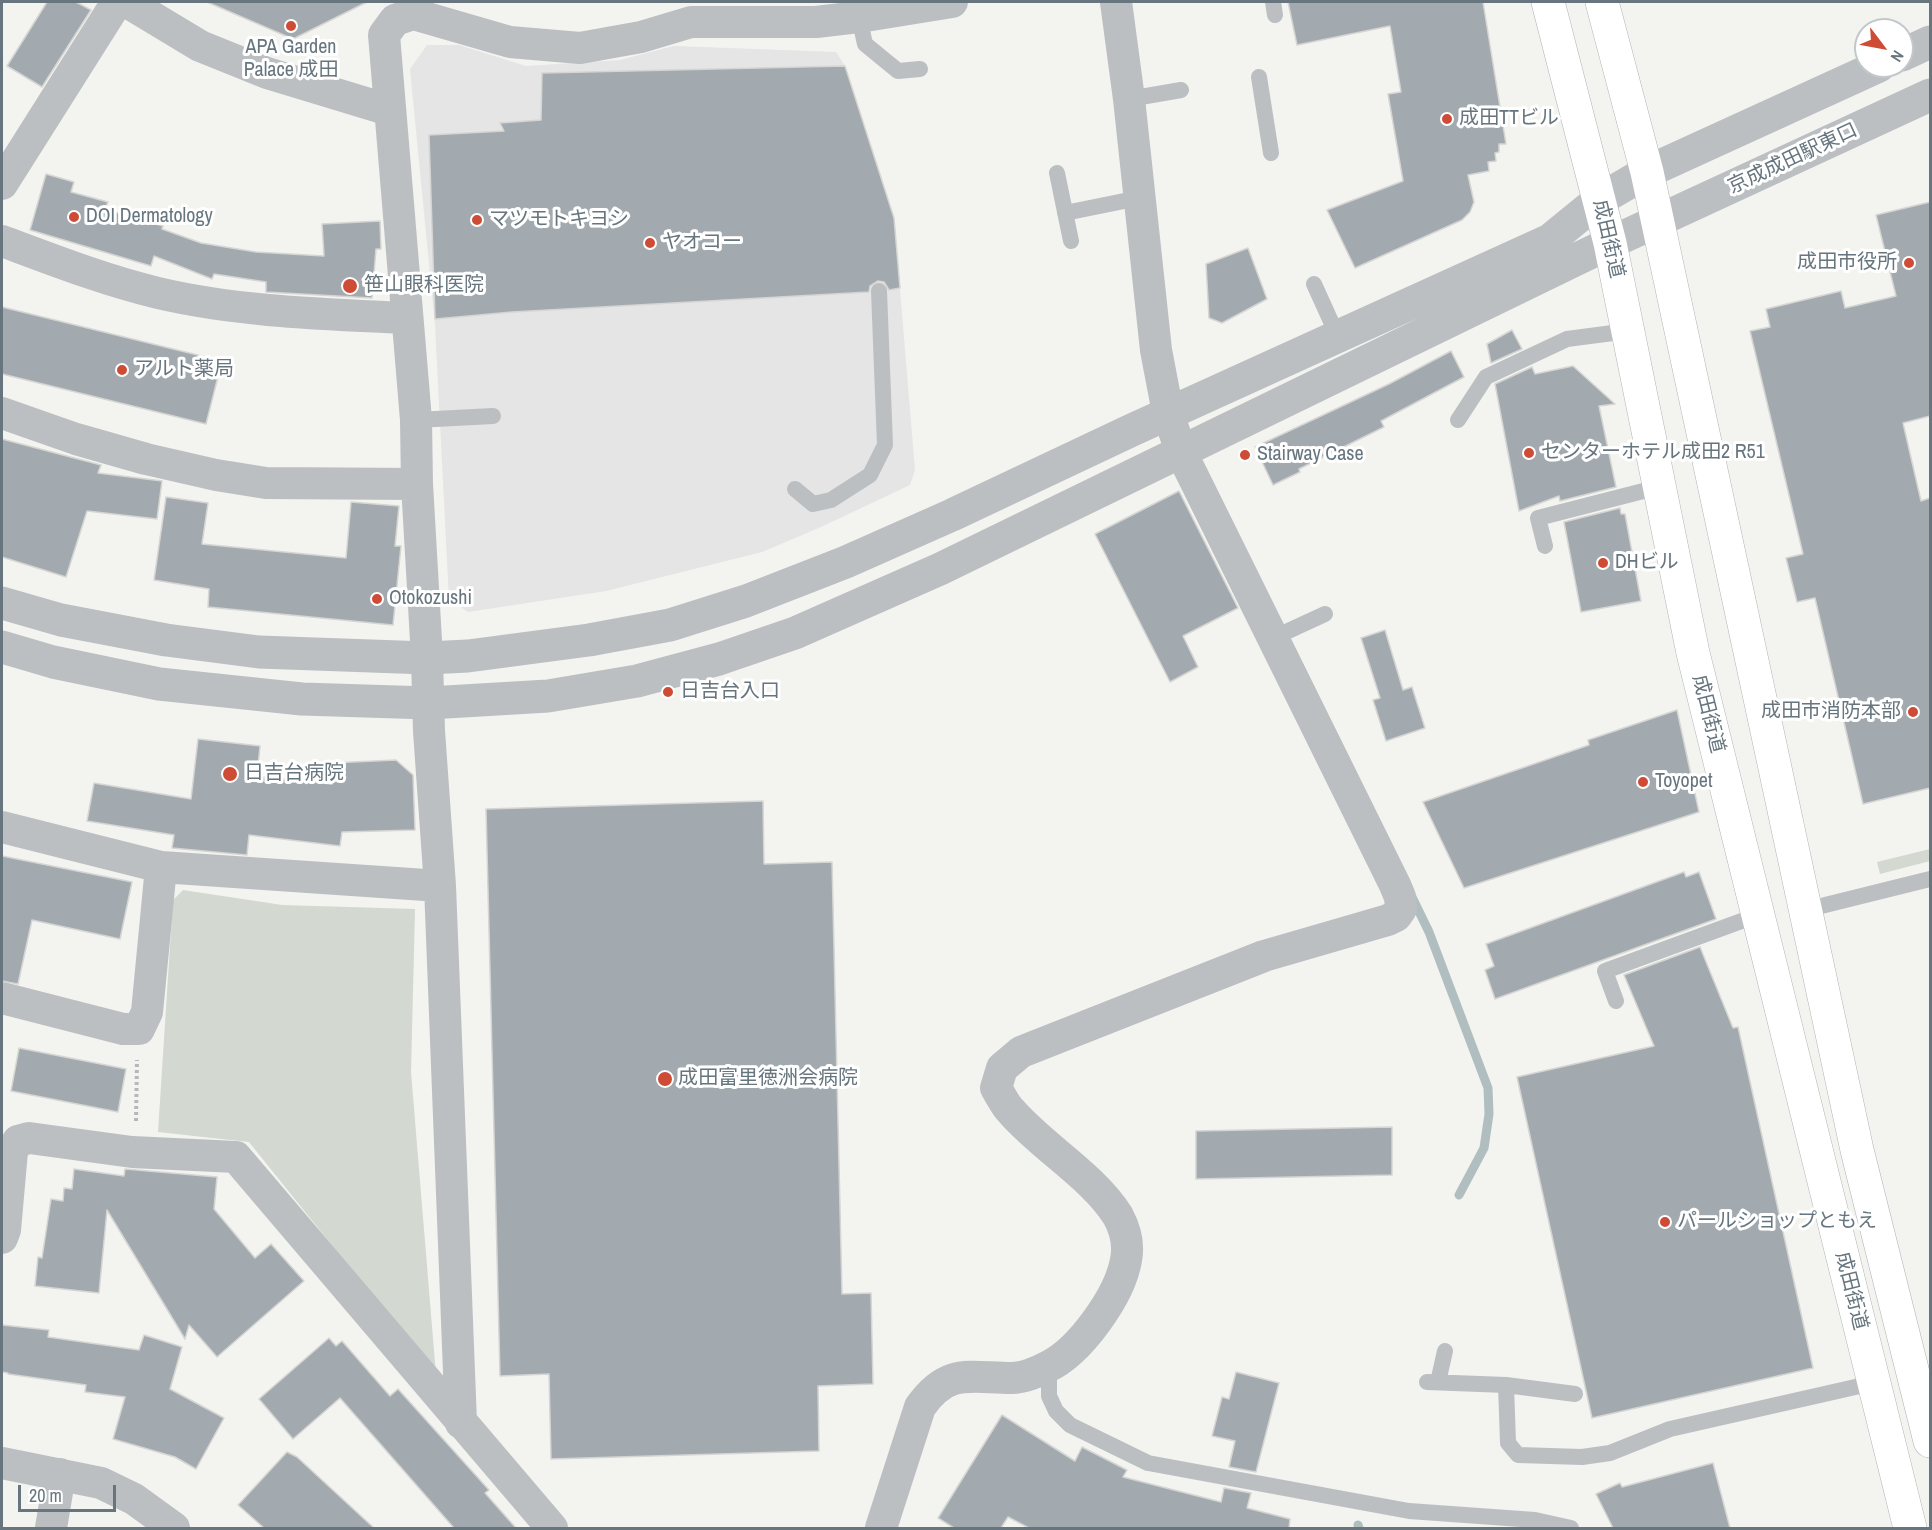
<!DOCTYPE html>
<html>
<head>
<meta charset="utf-8">
<style>
	body { margin:0 }
	#map { position:relative; width:1932px; height:1530px; overflow:hidden; background:#f3f3f0; font-family:"Archivo Narrow",sans-serif }
	canvas { display:block }
	.frame { position:absolute; inset:0; border:3px solid #66757e; pointer-events:none }
	.north { position:absolute; left:1854px; top:18px; width:60px; height:60px; box-sizing:border-box; background:#fff; border:2px solid #c2c8cb; border-radius:50%; rotate:122deg; font-size:16px; font-weight:700; line-height:24px; text-align:center; color:#66757e }
	.north::after { content:''; display:block; margin:auto; width:21px; height:27px; background:#ce4b36; clip-path:polygon(50% 0,100% 100%,50% 72%,0 100%) }
	.scale { position:absolute; left:18px; top:1485px; width:98px; height:27px; box-sizing:border-box; border:3px solid #66757e; border-top:0; padding-left:8px; font-size:18px; line-height:21px; white-space:nowrap; color:#66757e; -webkit-text-stroke:4px #fff; paint-order:stroke }
</style>
</head>
<body>
<div id="map">
<canvas width="1932" height="1530"></canvas>
<div class="frame"></div>
<div class="north">N</div>
<div class="scale">20 m</div>
</div>
<script>
const c = document.querySelector('canvas').getContext('2d');
c.lineJoin = 'round';
function fill(path, color) { c.fillStyle = color; c.fill(path, 'evenodd'); }
function stroke(path, color, width, dash) { c.strokeStyle = color; c.lineWidth = width; c.lineCap = dash ? 'butt' : 'round'; c.setLineDash(dash || []); c.stroke(path); }
function label(font, color, halo, rows, align = 'center') {
  c.font = font + ' "Archivo Narrow","Noto Sans JP",sans-serif'; c.lineWidth = 6; c.setLineDash([]); c.textBaseline = 'middle'; c.strokeStyle = halo; c.fillStyle = color; for (const [text, x, y, turn = 0] of rows) {
    c.save(); c.translate(x, y); c.rotate((+turn || 0) * Math.PI / 180); c.textAlign = isNaN(turn) ? turn : align; if (halo) c.strokeText(text, 0, 0); c.fillText(text, 0, 0); c.restore();
  }
}
fill(new Path2D(`
	M 427,45 L 459,45 L 526,66 L 620,60 L 674,46 L 836,52 L 845,66 L 894,218 L 915,470 L 910,485 L 821,527 L 762,552 L 606,591 L 468,612 L 449,599 L 435,325 L 410,69 Z`), '#e4e5e4');
fill(new Path2D(`
	M 1930,849 L 1930,861 L 1880,874 L 1877,862 Z
	M 183,890 L 282,905 L 415,909 L 411,1072 L 436,1375 L 249,1142 L 158,1132 L 173,900 Z`), '#d3d8d0');
stroke(new Path2D(`
	M 1411,895 L 1429,932 L 1488,1088 L 1489,1114 L 1484,1148 L 1459,1195
	M 1358,1525 L 1359,1528`), '#b1bec0', 9);
const building = new Path2D(`
	M 47,2 L 76,2 L 91,10 L 42,87 L 7,66 Z
	M 207,2 L 367,2 L 293,39 Z
	M 1288,2 L 1483,2 L 1506,144 L 1499,144 L 1499,152 L 1495,153 L 1496,161 L 1488,162 L 1489,171 L 1468,175 L 1474,202 L 1470,212 L 1462,220 L 1355,268 L 1327,210 L 1403,181 L 1388,94 L 1401,92 L 1390,26 L 1297,45 Z
	M 845,66 L 894,218 L 900,288 L 889,290 L 884,282 L 878,281 L 870,286 L 869,292 L 512,312 L 435,319 L 429,135 L 504,131 L 500,123 L 541,120 L 542,73 Z
	M 46,174 L 74,182 L 71,192 L 108,202 L 105,209 L 163,226 L 162,229 L 201,243 L 256,252 L 324,256 L 322,224 L 380,221 L 381,249 L 376,249 L 372,298 L 266,292 L 266,282 L 214,274 L 212,279 L 154,256 L 151,266 L 30,230 Z
	M 1930,202 L 1930,416 L 1903,423 L 1921,501 L 1930,498 L 1930,788 L 1863,804 L 1815,598 L 1797,602 L 1786,558 L 1803,554 L 1750,331 L 1770,327 L 1766,309 L 1841,291 L 1845,308 L 1896,296 L 1876,215 Z
	M 1248,248 L 1267,299 L 1222,323 L 1209,318 L 1206,264 Z
	M 2,307 L 222,361 L 206,424 L 2,374 Z
	M 1512,330 L 1522,349 L 1491,363 L 1487,344 Z
	M 1451,351 L 1464,377 L 1381,421 L 1384,427 L 1299,469 L 1300,472 L 1273,485 L 1255,447 L 1389,384 Z
	M 1573,366 L 1615,404 L 1599,406 L 1616,487 L 1560,501 L 1559,496 L 1519,511 L 1495,384 L 1532,367 L 1535,374 Z
	M 2,439 L 101,465 L 98,473 L 162,481 L 157,519 L 87,511 L 66,577 L 2,557 Z
	M 1179,491 L 1238,608 L 1183,636 L 1198,667 L 1170,682 L 1095,534 Z
	M 166,497 L 208,503 L 202,544 L 346,558 L 351,502 L 399,506 L 395,546 L 401,546 L 393,625 L 208,607 L 209,589 L 154,580 Z
	M 1620,508 L 1621,514 L 1625,514 L 1641,601 L 1581,612 L 1564,522 Z
	M 1385,630 L 1403,690 L 1412,687 L 1425,728 L 1386,741 L 1373,700 L 1380,698 L 1361,638 Z
	M 1677,710 L 1699,812 L 1464,888 L 1423,802 L 1589,745 L 1588,740 Z
	M 198,739 L 260,746 L 257,776 L 332,784 L 332,763 L 396,760 L 413,775 L 415,830 L 342,832 L 340,846 L 249,835 L 247,855 L 172,848 L 174,835 L 87,821 L 94,783 L 191,799 Z
	M 763,801 L 764,864 L 832,862 L 842,1294 L 871,1293 L 873,1384 L 818,1386 L 819,1451 L 551,1459 L 549,1374 L 500,1376 L 486,809 Z
	M 2,856 L 132,882 L 120,939 L 32,920 L 18,984 L 2,981 Z
	M 1684,872 L 1686,877 L 1699,872 L 1716,919 L 1495,999 L 1485,970 L 1494,966 L 1486,944 Z
	M 1700,947 L 1733,1028 L 1738,1027 L 1813,1368 L 1592,1418 L 1517,1077 L 1654,1046 L 1624,975 Z
	M 19,1048 L 126,1069 L 118,1112 L 11,1091 Z
	M 1392,1127 L 1392,1175 L 1196,1179 L 1196,1131 Z
	M 74,1169 L 124,1176 L 125,1169 L 217,1177 L 214,1209 L 255,1258 L 271,1244 L 304,1281 L 217,1357 L 189,1325 L 185,1339 L 107,1210 L 99,1293 L 35,1286 L 38,1257 L 42,1258 L 51,1199 L 63,1201 L 64,1188 L 72,1189 Z
	M 2,1325 L 49,1330 L 48,1337 L 139,1350 L 144,1335 L 182,1347 L 170,1389 L 224,1418 L 196,1469 L 175,1457 L 113,1439 L 125,1397 L 85,1392 L 86,1385 L 8,1374 L 8,1373 L 2,1372 Z
	M 329,1338 L 336,1346 L 342,1341 L 390,1396 L 398,1389 L 489,1490 L 485,1493 L 516,1528 L 454,1528 L 340,1398 L 293,1439 L 259,1399 Z
	M 1236,1372 L 1279,1383 L 1256,1472 L 1229,1467 L 1235,1441 L 1212,1436 L 1222,1397 L 1229,1399 Z
	M 1002,1415 L 1075,1461 L 1082,1447 L 1127,1470 L 1123,1477 L 1221,1502 L 1224,1488 L 1251,1493 L 1247,1508 L 1290,1519 L 1289,1528 L 1029,1528 L 1008,1517 L 1001,1528 L 954,1528 L 938,1518 Z
	M 287,1452 L 297,1457 L 374,1528 L 264,1528 L 238,1505 Z
	M 1713,1463 L 1730,1528 L 1613,1528 L 1596,1494 L 1620,1483 L 1622,1487 Z`);
fill(building, '#a3aaaf');
stroke(building, '#d5d5d3', 1.5);
const trunk = new Path2D(`
	M 1548,2 L 1610,243 L 1693,653 L 1910,1528
	M 1602,2 L 1647,172 L 1857,1150 L 1930,1441`);
stroke(trunk, '#afb2b5', 34);
stroke(new Path2D(`
	M 136,1121 L 137,1060`), '#b5b8ba', 4, [3, 3]);
stroke(new Path2D(`
	M 1273,2 L 1275,15
	M 859,17 L 865,44 L 898,71 L 920,69
	M 1259,77 L 1271,153
	M 1129,99 L 1181,90
	M 1057,173 L 1071,241
	M 1065,213 L 1139,198
	M 1314,284 L 1338,337
	M 416,420 L 493,416
	M 1458,420 L 1486,377 L 1567,339 L 1628,331
	M 795,489 L 813,504 L 831,500 L 870,475 L 885,445 L 879,291
	M 1545,546 L 1538,518 L 1659,487
	M 1273,638 L 1325,614
	M 1805,910 L 1930,879
	M 1616,1001 L 1605,971 L 1758,915
	M 1049,1367 L 1049,1396 L 1056,1411 L 1070,1425 L 1148,1463 L 1409,1511 L 1535,1520 L 1571,1528
	M 1427,1382 L 1506,1385 L 1575,1394
	M 1438,1382 L 1445,1351
	M 1506,1385 L 1508,1443 L 1518,1455 L 1582,1457 L 1610,1453 L 1670,1429 L 1873,1383`), '#bbbfc2', 16);
stroke(new Path2D(`
	M 127,2 L 200,46 L 267,73 L 389,110
	M 2,184 L 117,2
	M 2,241 C 53,260 104,280 158,293 C 239,312 324,314 407,318
	M 2,413 L 76,439 L 146,459 L 216,475 L 266,483 L 417,484
	M 2,827 L 161,867 L 440,886
	M 2,998 L 123,1029 L 139,1029 L 147,1012 L 161,867
	M 2,1238 L 5,1230 L 12,1151 L 18,1141 L 29,1138 L 132,1152 L 236,1157 L 552,1528
	M 461,1423 L 440,886 L 429,731 L 427,658 L 417,484 L 416,420 L 384,35 L 395,20 L 413,14 L 510,42 L 580,48 L 641,37 L 691,22 L 816,22 L 859,17 L 952,2
	M 2,1463 L 101,1483 L 134,1499 L 174,1528
	M 51,1528 L 60,1474
	M 881,1528 L 920,1407 C 948,1367 970,1378 1012,1378 C 1023,1378 1038,1372 1047,1367 C 1080,1352 1120,1295 1126,1260 C 1129,1245 1125,1229 1118,1216 C 1093,1176 1042,1147 1011,1111 C 1005,1105 1001,1096 996,1088 L 1002,1068 L 1021,1052 L 1264,956 L 1388,920 L 1396,916 L 1401,909 L 1400,897 L 1395,885 L 1181,452 L 1168,413 L 1156,350 L 1129,99 L 1116,2`), '#bbbfc2', 32);
stroke(new Path2D(`
	M 1902,55 L 1930,42
	M 2,603 L 61,620 L 166,640 L 259,652 L 427,658 L 468,656 L 589,640 L 670,625 L 746,601 L 846,562 L 952,515 L 1132,430 L 1550,240 L 1599,200 L 1647,172 L 1879,66
	M 2,647 L 53,662 L 159,684 L 302,699 L 429,703 L 548,696 L 637,681 L 719,659 L 795,633 L 940,569 L 1610,243 L 1930,95`), '#bbbfc2', 33);
stroke(trunk, '#fff', 33);
for (const [x, y, r, color] of [
	[291,26,6,"#ce4b36"],
	[1447,119,6,"#ce4b36"],
	[74,217,6,"#ce4b36"],
	[477,220,6,"#ce4b36"],
	[650,243,6,"#ce4b36"],
	[1909,263,6,"#ce4b36"],
	[350,286,8,"#ce4b36"],
	[122,370,6,"#ce4b36"],
	[1529,453,6,"#ce4b36"],
	[1245,455,6,"#ce4b36"],
	[1603,563,6,"#ce4b36"],
	[377,599,6,"#ce4b36"],
	[668,692,6,"#ce4b36"],
	[1913,712,6,"#ce4b36"],
	[230,774,8,"#ce4b36"],
	[1643,782,6,"#ce4b36"],
	[665,1079,8,"#ce4b36"],
	[1665,1222,6,"#ce4b36"]
]) { const dot = new Path2D(); dot.arc(x, y, r, 0, 2 * Math.PI); c.fillStyle = color; c.fill(dot); stroke(dot, '#fff', 2); }
label('20px', '#66757e', '#fff', [
	["APA Garden",291,48,"center"],
	["Palace 成田",291,71,"center"],
	["成田TTビル",1459,119],
	["DOI Dermatology",86,217],
	["マツモトキヨシ",489,220],
	["ヤオコー",662,243],
	["成田市役所",1897,263,"right"],
	["笹山眼科医院",364,286],
	["アルト薬局",134,370],
	["センターホテル成田2 R51",1541,453],
	["Stairway Case",1257,455],
	["DHビル",1615,563],
	["Otokozushi",389,599],
	["日吉台入口",680,692],
	["成田市消防本部",1901,712,"right"],
	["日吉台病院",244,774],
	["Toyopet",1655,782],
	["成田富里徳洲会病院",678,1079],
	["パールショップともえ",1677,1222]
], 'left');
label('20px', '#66757e', '#fff', [
	["京成成田駅東口",1793,159,-25],
	["成田街道",1608,239,77],
	["成田街道",1708,714,76],
	["成田街道",1851,1291,76]
]);
</script>
</body>
</html>
